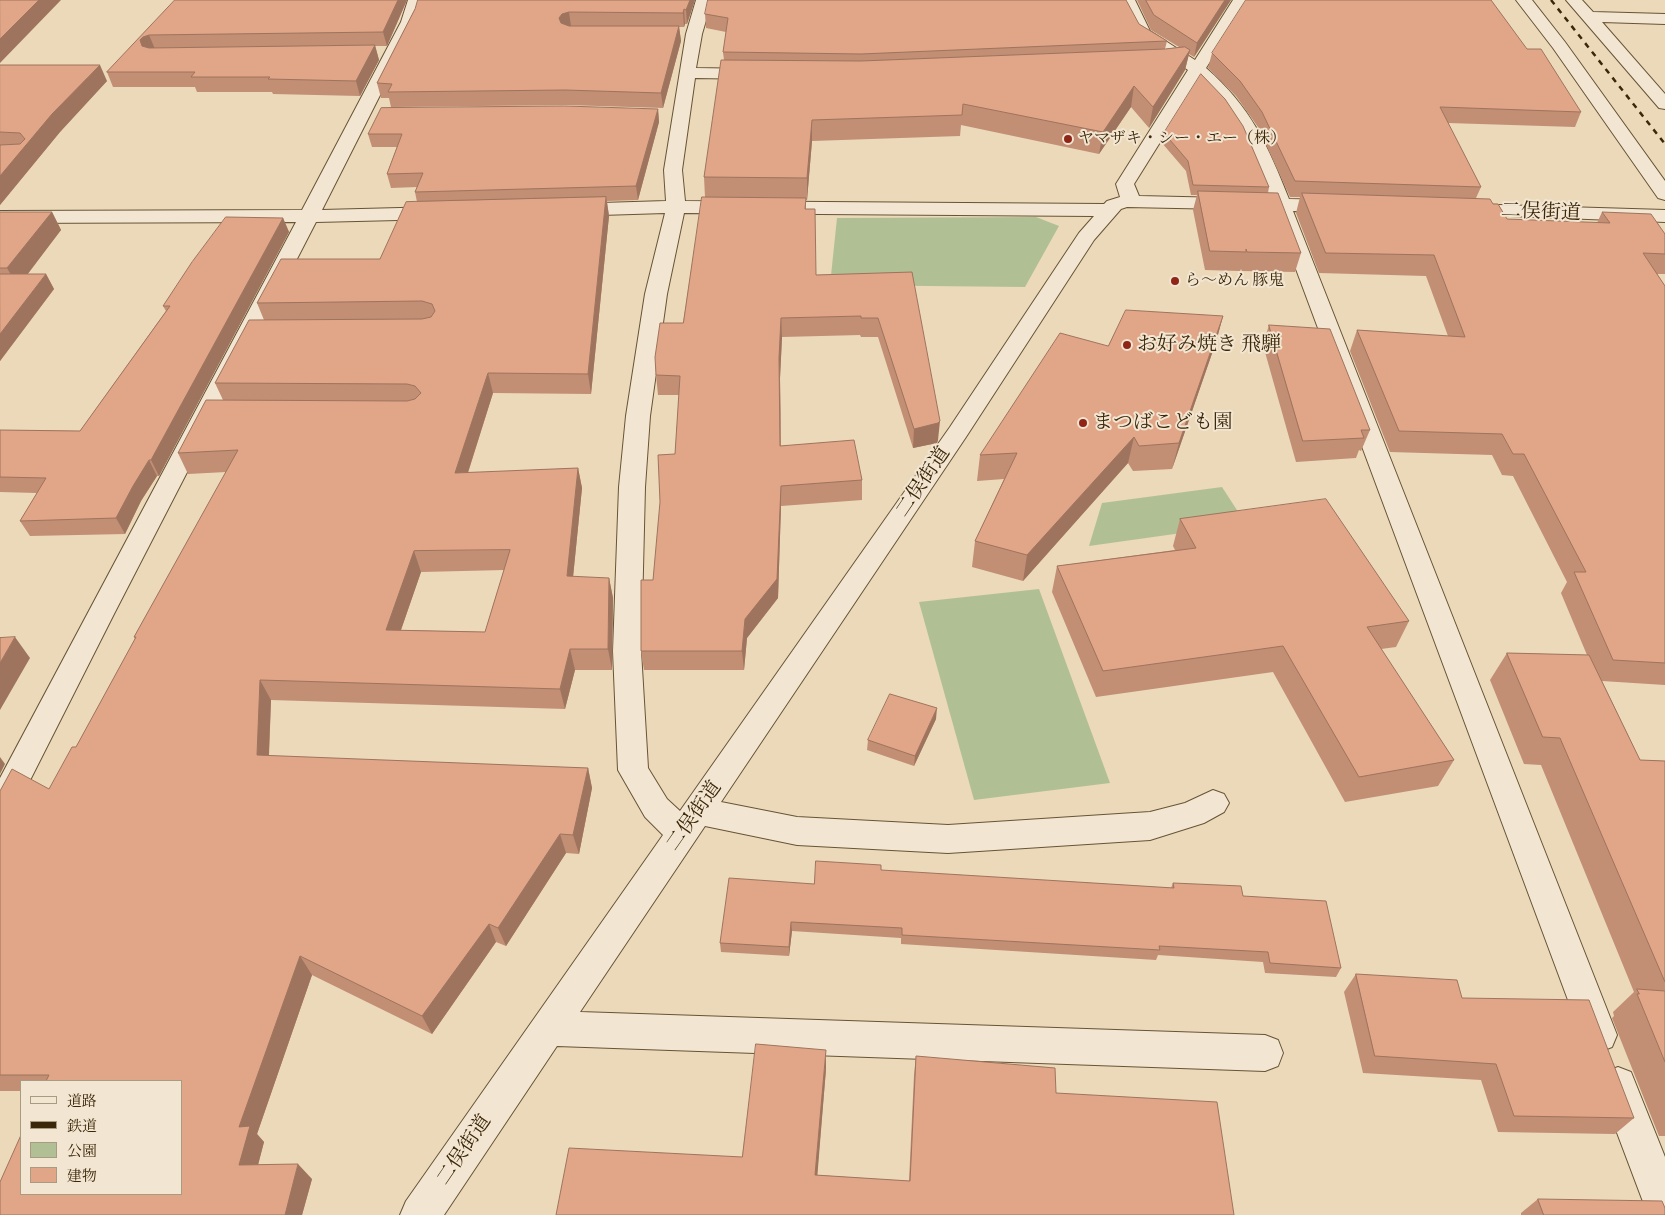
<!DOCTYPE html>
<html>
<head>
<meta charset="utf-8">
<style>
	body { margin:0 }
	#map { position:relative; width:1665px; height:1215px; overflow:hidden; background:#ebd9b9; font-family:"EB Garamond","Noto Serif JP",serif }
	canvas { display:block }
	.legend { position:absolute; left:20px; top:1080px; width:162px; height:115px; box-sizing:border-box; background:#f2e6d2; border:1px solid #a99a82; margin:0; padding:6px 9px; list-style:none; font-size:15px; color:#3b2709 }
	.legend li { display:flex; align-items:center; gap:10px; height:25px }
	.legend b { width:25px; border:1px solid #a99a82 }
</style>
</head>
<body>
<div id="map">
<canvas width="1665" height="1215"></canvas>
<ul class="legend">
<li><b style="height:6px;background:#f2e6d2"></b>道路</li>
<li><b style="height:6px;background:#3b2709"></b>鉄道</li>
<li><b style="height:14px;background:#b1c094"></b>公園</li>
<li><b style="height:14px;background:#e1a587"></b>建物</li>
</ul>
</div>
<script>
const c = document.querySelector('canvas').getContext('2d');
c.lineJoin = 'round';
function fill(path, color) { c.fillStyle = color; c.fill(path, 'evenodd'); }
function stroke(path, color, width, dash) { c.strokeStyle = color; c.lineWidth = width; c.lineCap = dash ? 'butt' : 'round'; c.setLineDash(dash || []); c.stroke(path); }
function label(font, color, halo, rows, align = 'center') {
  c.font = font + ' "EB Garamond","Noto Serif JP",serif'; c.lineWidth = 4; c.setLineDash([]); c.textBaseline = 'middle'; c.strokeStyle = halo; c.fillStyle = color; for (const [text, x, y, turn = 0] of rows) {
    c.save(); c.translate(x, y); c.rotate((+turn || 0) * Math.PI / 180); c.textAlign = isNaN(turn) ? turn : align; if (halo) c.strokeText(text, 0, 0); c.fillText(text, 0, 0); c.restore();
  }
}
fill(new Path2D(`
	M 1036,217 L 1059,226 L 1025,287 L 830,285 L 837,218 Z
	M 1222,487 L 1246,524 L 1089,546 L 1102,503 Z
	M 1039,589 L 1110,783 L 974,800 L 919,602 Z`), '#b1c094');
const minor = new Path2D(`
	M 408,0 L 424,0 L 417,22 L 322,210 L 439,207 L 446,209 L 449,213 L 446,217 L 439,219 L 316,222 L 115,612 L 11,818 L 0,822 L 0,778 L 296,222 L 0,223 L 0,211 L 302,210 L 401,22 Z
	M 696,0 L 712,0 L 702,34 L 696,68 L 757,69 L 763,70 L 765,74 L 763,78 L 757,79 L 695,78 L 682,170 L 685,201 L 1104,204 L 1107,201 L 1120,197 L 1116,184 L 1188,70 L 1138,37 L 1119,0 L 1135,0 L 1150,31 L 1195,60 L 1233,0 L 1249,0 L 1206,68 C 1251,107 1268,146 1289,199 L 1336,200 L 1343,202 L 1346,206 L 1343,210 L 1336,212 L 1293,211 L 1617,1035 L 1612,1047 L 1599,1052 L 1586,1047 L 1581,1035 L 1274,210 L 1127,207 L 1121,209 L 1094,240 L 966,437 L 721,802 L 797,817 L 948,825 L 1150,812 L 1185,803 L 1213,790 L 1224,794 L 1229,803 L 1224,812 L 1204,823 L 1150,840 L 948,853 L 797,845 L 705,826 L 580,1012 L 1265,1035 L 1278,1040 L 1283,1053 L 1278,1066 L 1265,1071 L 557,1046 L 444,1215 L 400,1215 L 406,1201 L 663,835 L 645,817 L 618,770 L 613,651 L 619,487 L 626,416 L 645,294 L 665,213 L 569,216 L 562,214 L 559,210 L 562,206 L 569,204 L 666,201 L 664,170 L 686,34 ZM 1199,80 C 1239,116 1251,150 1269,199 L 1139,196 L 1134,184 ZM 684,213 L 1094,216 L 1079,233 L 950,427 L 680,811 L 667,799 L 648,768 L 641,651 L 645,487 L 650,416 L 667,294 Z
	M 1516,0 L 1532,0 L 1565,42 L 1665,181 L 1665,200 L 1658,198 L 1553,48 Z
	M 1566,0 L 1582,0 L 1593,12 L 1665,14 L 1665,24 L 1602,22 L 1665,94 L 1665,109 L 1659,108 Z
	M 1466,204 L 1665,210 L 1665,222 L 1459,214 L 1456,210 L 1459,206 Z
	M 1618,1067 L 1631,1072 L 1665,1157 L 1665,1215 L 1648,1215 L 1599,1085 L 1605,1072 Z`);
stroke(minor, '#675435', 2);
fill(minor, '#f2e6d2');
stroke(new Path2D(`
	M 1551,0 L 1665,144`), '#3b2709', 2.5, [5.5, 5.5]);
fill(new Path2D(`
	M 175,0 L 407,0 L 387,46 L 375,46 L 379,60 L 360,96 L 273,94 L 272,92 L 197,92 L 195,87 L 113,87 L 107,72 Z
	M 695,0 L 687,24 L 685,24 L 684,27 L 679,27 L 681,41 L 663,108 L 567,105 L 391,107 L 389,98 L 381,98 L 377,83 L 415,9 Z
	M 1137,0 L 1231,0 L 1194,57 L 1189,54 L 1185,70 L 1149,128 L 1131,107 L 1099,154 L 961,125 L 960,136 L 812,141 L 807,200 L 806,200 L 806,209 L 816,275 L 912,272 L 938,440 L 937,443 L 913,448 L 878,337 L 861,337 L 860,335 L 782,337 L 780,378 L 781,446 L 862,480 L 862,500 L 781,506 L 778,598 L 747,638 L 744,670 L 644,670 L 641,651 L 675,454 L 679,395 L 658,395 L 656,375 L 683,323 L 705,197 L 704,177 L 724,60 L 723,52 L 726,32 L 706,28 L 705,14 L 1139,24 L 1167,41 L 1165,49 L 1179,47 L 1151,30 Z
	M 1527,49 L 1581,112 L 1575,127 L 1448,123 L 1481,187 L 1476,198 L 1493,204 L 1507,219 L 1597,223 L 1602,212 L 1665,234 L 1665,274 L 1657,274 L 1665,286 L 1665,685 L 1602,681 L 1640,760 L 1665,761 L 1665,1136 L 1659,1136 L 1612,1018 L 1614,1016 L 1613,1012 L 1634,992 L 1541,765 L 1524,764 L 1490,680 L 1507,653 L 1587,655 L 1561,593 L 1567,582 L 1513,476 L 1502,475 L 1492,455 L 1390,452 L 1350,351 L 1357,330 L 1448,336 L 1426,276 L 1319,273 L 1296,213 L 1300,197 L 1290,197 L 1258,127 L 1236,96 L 1208,68 L 1212,53 Z
	M 0,65 L 107,81 L 60,132 L 0,205 Z
	M 658,109 L 659,122 L 638,200 L 607,201 L 609,216 L 591,394 L 493,393 L 468,473 L 578,468 L 582,488 L 573,577 L 609,578 L 613,598 L 612,670 L 575,670 L 565,709 L 271,700 L 269,756 L 588,768 L 592,788 L 579,854 L 566,853 L 506,946 L 496,942 L 432,1034 L 312,975 L 257,1134 L 264,1142 L 258,1165 L 312,1179 L 302,1215 L 0,1215 L 181,1081 L 21,1081 L 21,1091 L 0,1091 L 0,791 L 49,789 L 76,747 L 135,639 L 134,637 L 226,472 L 188,474 L 178,453 L 223,400 L 215,383 L 264,320 L 257,303 L 380,259 L 417,202 L 415,192 L 417,187 L 391,188 L 387,174 L 397,147 L 372,147 L 368,134 ZM 504,570 L 485,632 L 401,630 L 421,572 Z
	M 1164,133 L 1269,187 L 1268,193 L 1301,253 L 1295,272 L 1242,271 L 1241,269 L 1240,271 L 1205,270 L 1193,210 L 1197,195 L 1191,195 L 1186,171 L 1162,143 Z
	M 0,212 L 52,212 L 61,230 L 27,274 L 46,274 L 54,289 L 0,361 Z
	M 283,218 L 289,232 L 159,476 L 157,476 L 141,501 L 125,534 L 30,536 L 20,521 L 37,493 L 0,492 L 0,430 L 80,431 L 166,311 L 163,306 Z
	M 1223,316 L 1216,342 L 1172,469 L 1133,471 L 1128,463 L 1023,581 L 972,567 L 975,541 L 1004,479 L 977,481 L 980,455 L 1108,346 Z
	M 1269,325 L 1370,430 L 1361,451 L 1359,450 L 1356,458 L 1296,462 L 1263,345 Z
	M 1180,519 L 1409,621 L 1396,647 L 1381,649 L 1454,760 L 1438,786 L 1345,802 L 1273,672 L 1096,697 L 1052,592 L 1057,566 L 1175,550 L 1173,546 Z
	M 936,719 L 914,766 L 867,750 L 868,740 Z
	M 1061,881 L 1171,888 L 1173,883 L 1243,896 L 1341,968 L 1336,977 L 1265,973 L 1263,962 L 1158,955 L 1156,960 L 901,944 L 901,938 L 792,931 L 789,956 L 721,952 L 720,943 L 814,884 Z
	M 1356,974 L 1462,998 L 1634,1118 L 1615,1134 L 1498,1132 L 1481,1080 L 1363,1073 L 1344,992 Z
	M 916,1056 L 1056,1093 L 1234,1215 L 556,1215 L 742,1157 L 826,1069 L 817,1175 L 909,1181 L 914,1075 Z
	M 1538,1199 L 1665,1215 L 1521,1215 L 1521,1213 Z`), '#c28e74');
fill(new Path2D(`
	M 39,0 L 61,0 L 0,63 L 0,39 Z
	M 398,0 L 407,0 L 387,46 L 383,32 Z
	M 690,0 L 695,0 L 687,24 L 686,10 Z
	M 1225,0 L 1231,0 L 1194,57 L 1197,43 Z
	M 684,9 L 685,24 L 684,27 L 683,13 Z
	M 569,12 L 571,26 L 561,32 L 559,18 L 562,14 Z
	M 679,26 L 681,41 L 663,108 L 661,93 Z
	M 149,35 L 155,49 L 145,55 L 140,40 L 143,37 Z
	M 375,45 L 379,60 L 360,96 L 356,81 Z
	M 1190,50 L 1185,70 L 1149,128 L 1153,107 Z
	M 100,65 L 107,81 L 60,132 L 0,205 L 0,176 L 52,114 Z
	M 1134,86 L 1131,107 L 1099,154 L 1103,132 Z
	M 658,109 L 659,122 L 638,200 L 636,186 Z
	M 812,120 L 812,141 L 807,200 L 807,178 Z
	M 606,197 L 609,216 L 591,394 L 588,374 Z
	M 52,212 L 61,230 L 18,287 L 7,268 Z
	M 283,218 L 289,232 L 159,476 L 151,460 Z
	M 46,274 L 54,289 L 0,361 L 0,334 Z
	M 1223,316 L 1216,342 L 1172,469 L 1179,443 Z
	M 781,318 L 782,337 L 780,378 L 781,465 L 779,358 Z
	M 488,373 L 493,393 L 461,494 L 455,473 Z
	M 940,421 L 938,440 L 937,443 L 913,448 L 914,429 Z
	M 1134,437 L 1128,463 L 1023,581 L 1027,555 Z
	M 149,460 L 157,476 L 141,501 L 125,534 L 116,518 L 133,486 Z
	M 578,468 L 582,488 L 571,597 L 567,576 Z
	M 781,486 L 781,506 L 778,598 L 747,638 L 744,670 L 742,651 L 745,619 Z
	M 414,551 L 421,572 L 394,650 L 386,630 Z
	M 609,578 L 613,598 L 612,670 L 608,649 Z
	M 15,637 L 30,658 L 0,710 L 0,663 Z
	M 570,649 L 575,670 L 565,709 L 560,689 Z
	M 260,680 L 271,700 L 268,775 L 257,755 Z
	M 937,708 L 936,719 L 914,766 L 915,756 Z
	M 0,757 L 5,764 L 0,774 Z
	M 588,768 L 592,788 L 579,854 L 573,835 Z
	M 560,834 L 566,853 L 506,946 L 498,928 Z
	M 791,922 L 792,931 L 789,956 L 789,947 Z
	M 489,924 L 496,942 L 432,1034 L 422,1016 Z
	M 300,956 L 312,975 L 257,1134 L 264,1142 L 254,1180 L 239,1165 L 239,1127 Z
	M 826,1050 L 826,1069 L 816,1192 L 815,1175 Z
	M 298,1164 L 312,1179 L 302,1215 L 285,1215 Z`), '#9e745e');
const building = new Path2D(`
	M 0,0 L 39,0 L 0,39 Z
	M 175,0 L 398,0 L 383,32 L 149,35 L 143,37 L 140,40 L 142,46 L 149,48 L 375,45 L 356,81 L 268,79 L 270,77 L 191,77 L 195,72 L 107,72 Z
	M 418,0 L 690,0 L 686,10 L 684,9 L 683,13 L 569,12 L 562,14 L 559,18 L 561,23 L 569,26 L 679,26 L 661,93 L 565,90 L 388,92 L 392,84 L 377,83 L 415,9 Z
	M 708,0 L 1126,0 L 1139,24 L 1167,41 L 861,54 L 723,52 L 728,18 L 705,14 Z
	M 1146,0 L 1225,0 L 1197,43 L 1154,15 Z
	M 1246,0 L 1491,0 L 1527,49 L 1541,49 L 1581,112 L 1440,107 L 1481,187 L 1295,181 L 1262,112 L 1240,81 L 1212,53 Z
	M 1185,47 L 1190,50 L 1153,107 L 1134,86 L 1103,132 L 963,104 L 962,115 L 812,120 L 807,178 L 704,177 L 721,60 L 861,61 L 1165,49 Z
	M 0,65 L 100,65 L 52,114 L 0,176 L 0,145 L 20,144 L 25,139 L 20,133 L 0,132 Z
	M 1201,74 L 1225,99 L 1243,126 L 1269,187 L 1193,185 L 1188,161 L 1164,133 Z
	M 565,106 L 658,109 L 636,186 L 415,192 L 423,173 L 387,174 L 402,134 L 368,134 L 381,108 Z
	M 1198,191 L 1278,193 L 1301,253 L 1247,252 L 1246,249 L 1246,252 L 1210,251 Z
	M 1302,193 L 1490,199 L 1493,204 L 1498,204 L 1507,219 L 1610,223 L 1602,212 L 1651,214 L 1665,234 L 1665,254 L 1643,253 L 1665,286 L 1665,663 L 1613,660 L 1574,572 L 1586,572 L 1524,454 L 1513,454 L 1502,434 L 1399,431 L 1357,330 L 1465,337 L 1434,255 L 1326,253 Z
	M 606,197 L 588,374 L 488,373 L 455,473 L 578,468 L 567,576 L 609,578 L 608,649 L 570,649 L 560,689 L 260,680 L 257,755 L 588,768 L 573,835 L 560,834 L 498,928 L 489,924 L 422,1016 L 300,956 L 239,1127 L 250,1126 L 239,1165 L 298,1164 L 285,1215 L 0,1215 L 0,1182 L 21,1135 L 21,1194 L 181,1194 L 181,1081 L 46,1081 L 49,1075 L 0,1075 L 0,791 L 12,769 L 49,789 L 72,747 L 76,747 L 136,637 L 134,637 L 238,450 L 178,453 L 206,400 L 407,401 L 415,399 L 421,393 L 415,386 L 407,384 L 215,383 L 249,320 L 422,319 L 431,317 L 435,311 L 432,304 L 422,301 L 257,303 L 281,259 L 380,259 L 406,202 ZM 510,550 L 485,632 L 386,630 L 414,551 Z
	M 702,197 L 806,198 L 805,209 L 815,209 L 816,275 L 912,272 L 940,421 L 938,423 L 914,429 L 878,318 L 861,318 L 861,316 L 781,318 L 779,358 L 780,446 L 854,440 L 862,480 L 781,486 L 777,579 L 745,619 L 742,651 L 641,651 L 641,580 L 653,580 L 660,502 L 658,455 L 675,454 L 680,376 L 656,375 L 655,357 L 660,323 L 683,323 Z
	M 0,212 L 52,212 L 7,268 L 0,268 Z
	M 226,217 L 283,218 L 151,460 L 149,460 L 133,486 L 116,518 L 20,521 L 46,478 L 0,477 L 0,430 L 80,431 L 170,306 L 163,306 L 192,262 Z
	M 0,274 L 46,274 L 0,334 Z
	M 1126,310 L 1223,316 L 1179,443 L 1139,446 L 1134,437 L 1027,555 L 975,541 L 1017,453 L 980,455 L 1060,333 L 1108,346 Z
	M 1269,325 L 1330,329 L 1370,430 L 1361,430 L 1364,438 L 1303,441 Z
	M 1326,499 L 1409,621 L 1367,627 L 1454,760 L 1359,777 L 1283,646 L 1103,671 L 1057,566 L 1196,548 L 1180,519 Z
	M 15,637 L 0,663 L 0,638 Z
	M 1507,653 L 1589,655 L 1640,760 L 1665,761 L 1665,982 L 1560,738 L 1543,737 Z
	M 890,694 L 937,708 L 915,756 L 868,740 Z
	M 816,861 L 881,865 L 881,870 L 1061,881 L 1174,888 L 1173,883 L 1241,886 L 1243,896 L 1326,901 L 1341,968 L 1270,963 L 1268,952 L 1159,946 L 1160,950 L 902,935 L 902,928 L 791,922 L 789,947 L 720,943 L 729,878 L 814,884 Z
	M 1356,974 L 1457,980 L 1462,998 L 1589,1000 L 1634,1118 L 1514,1116 L 1496,1064 L 1375,1056 Z
	M 1637,989 L 1665,991 L 1665,1062 L 1637,994 L 1639,994 Z
	M 756,1044 L 826,1050 L 815,1175 L 910,1181 L 916,1056 L 1055,1068 L 1056,1093 L 1217,1102 L 1234,1215 L 556,1215 L 569,1148 L 742,1157 Z
	M 1538,1199 L 1662,1201 L 1665,1208 L 1665,1215 L 1544,1215 Z`);
fill(building, '#e1a587');
stroke(building, '#9e745e', 1);
for (const [x, y, r, color] of [
	[1068,139,5,"#8f2418"],
	[1175,281,5,"#8f2418"],
	[1127,345,5,"#8f2418"],
	[1083,423,5,"#8f2418"]
]) { const dot = new Path2D(); dot.arc(x, y, r, 0, 2 * Math.PI); c.fillStyle = color; c.fill(dot); stroke(dot, '#f2e6d2', 2); }
label('16px', '#3b2709', '#f2e6d2', [
	["ヤマザキ・シー・エー（株）",1078,139],
	["ら～めん 豚鬼",1185,281]
], 'left');
label('20px', '#3b2709', '#f2e6d2', [
	["二俣街道",1541,212,2],
	["二俣街道",923,482,-56],
	["二俣街道",694,816,-55],
	["二俣街道",464,1150,-56]
]);
label('20px', '#3b2709', '#f2e6d2', [
	["お好み焼き 飛騨",1137,345],
	["まつばこども園",1093,423]
], 'left');
</script>
</body>
</html>
